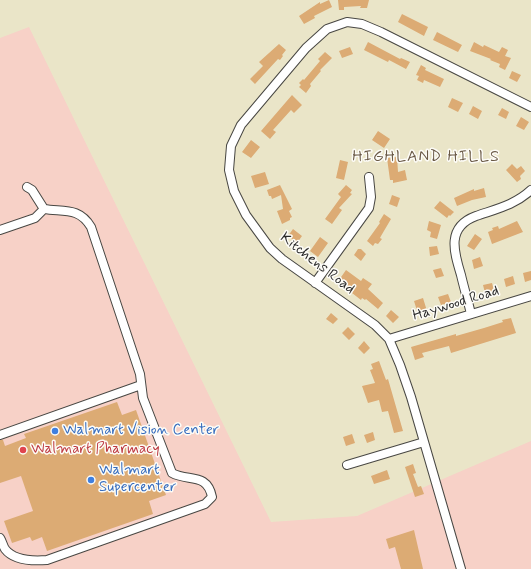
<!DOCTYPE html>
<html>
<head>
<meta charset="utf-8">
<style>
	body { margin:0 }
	canvas { display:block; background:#eae5c8 }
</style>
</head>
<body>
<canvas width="531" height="569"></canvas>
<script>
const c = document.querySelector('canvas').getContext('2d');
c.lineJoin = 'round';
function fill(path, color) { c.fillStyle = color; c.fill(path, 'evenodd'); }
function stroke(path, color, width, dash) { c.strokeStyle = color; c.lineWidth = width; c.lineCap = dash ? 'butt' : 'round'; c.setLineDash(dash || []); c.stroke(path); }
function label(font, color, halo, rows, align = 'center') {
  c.font = font + ' Mynerve,sans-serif'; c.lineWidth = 3; c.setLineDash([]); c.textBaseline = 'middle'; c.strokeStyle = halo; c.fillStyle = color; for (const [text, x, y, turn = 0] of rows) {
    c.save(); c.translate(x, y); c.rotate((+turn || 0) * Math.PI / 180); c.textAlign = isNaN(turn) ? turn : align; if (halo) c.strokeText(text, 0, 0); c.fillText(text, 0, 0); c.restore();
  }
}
fill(new Path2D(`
	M 29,27 L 271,522 L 357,516 L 531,441 L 531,569 L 0,569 L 0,38 Z`), '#f7d1c7');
fill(new Path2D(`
	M 329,0 L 332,7 L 314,16 L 315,18 L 304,24 L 299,16 L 320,2 L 320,4 Z
	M 338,0 L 369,0 L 367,8 L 360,8 L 361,6 L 344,7 L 344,10 L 339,10 Z
	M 402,14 L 428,27 L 424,36 L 398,22 Z
	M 437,32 L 462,45 L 458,52 L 433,40 Z
	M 368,42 L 400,59 L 401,58 L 410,62 L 406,69 L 389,60 L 388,62 L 364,50 Z
	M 474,42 L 483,47 L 484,45 L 499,52 L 502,47 L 508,50 L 505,56 L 511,58 L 505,70 L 499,67 L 500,64 L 490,60 L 491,59 L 470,51 Z
	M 279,44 L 286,50 L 282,55 L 283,56 L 280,60 L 278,59 L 255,84 L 250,79 L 263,66 L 259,62 Z
	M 350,47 L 353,54 L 342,58 L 339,51 Z
	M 325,52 L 332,58 L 320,70 L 321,71 L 310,84 L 311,86 L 306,93 L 299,87 L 301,85 L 299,83 L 303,79 L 304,80 L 320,61 L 318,59 Z
	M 421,65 L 426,68 L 425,70 L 444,79 L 440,87 L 424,80 L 423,83 L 417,80 L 419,76 L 416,75 Z
	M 512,71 L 521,75 L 517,82 L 509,78 Z
	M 292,95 L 302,105 L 294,113 L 291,110 L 273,130 L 276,132 L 270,139 L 261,131 Z
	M 452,98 L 463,103 L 458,112 L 448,107 Z
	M 473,106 L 482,111 L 478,119 L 469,114 Z
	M 502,108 L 509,112 L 506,119 L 498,115 Z
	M 521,117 L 529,122 L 524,130 L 516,126 Z
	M 378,131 L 390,139 L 384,148 L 372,140 Z
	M 251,140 L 260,147 L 251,158 L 242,152 Z
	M 397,157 L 398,172 L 405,170 L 407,180 L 393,183 L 393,180 L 390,180 L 387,158 Z
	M 340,160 L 348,162 L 344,180 L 336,178 Z
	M 512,164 L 517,169 L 521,166 L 525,171 L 520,176 L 521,179 L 517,182 L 506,170 Z
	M 265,172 L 269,184 L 255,188 L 251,176 Z
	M 280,185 L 292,209 L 289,211 L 292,217 L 290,218 L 290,220 L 282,224 L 277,211 L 283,209 L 281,195 L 272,199 L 271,196 L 269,196 L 267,190 Z
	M 346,185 L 352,190 L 350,193 L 352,194 L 339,208 L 342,210 L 332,224 L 325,219 L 341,197 L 338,194 Z
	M 484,188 L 486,197 L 472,200 L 457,206 L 454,198 L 474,189 L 474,191 Z
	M 392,195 L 400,198 L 397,207 L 389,204 Z
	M 440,201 L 454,212 L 450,216 L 449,215 L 447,218 L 434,208 Z
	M 384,214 L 391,219 L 381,236 L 380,238 L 382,239 L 378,244 L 375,243 L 373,246 L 367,241 L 380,223 L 379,222 Z
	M 429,221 L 441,225 L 437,239 L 430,237 L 431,232 L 427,230 Z
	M 517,221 L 523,232 L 492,244 L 488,232 L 493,230 L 492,228 L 498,226 L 499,229 Z
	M 293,229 L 302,236 L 297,243 L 288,236 Z
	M 475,234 L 482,239 L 474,250 L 467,246 Z
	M 320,237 L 328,243 L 318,257 L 310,251 Z
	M 437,246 L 439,254 L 430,256 L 429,247 Z
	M 358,249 L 361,249 L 366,254 L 361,261 L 354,255 Z
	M 480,257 L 483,266 L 474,269 L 472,260 Z
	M 441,268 L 444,276 L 436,278 L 433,270 Z
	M 346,270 L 361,281 L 363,278 L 372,284 L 368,289 L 383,303 L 378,309 L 366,299 L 365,300 L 362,298 L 361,300 L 352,293 L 354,290 L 339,280 Z
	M 531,271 L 531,280 L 525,282 L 523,273 Z
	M 513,276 L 515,284 L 506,287 L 504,279 Z
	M 492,283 L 494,291 L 485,293 L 483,285 Z
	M 448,294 L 451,302 L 441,305 L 438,297 Z
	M 423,298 L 427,311 L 418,314 L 414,301 Z
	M 391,310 L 399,317 L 393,323 L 386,316 Z
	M 331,313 L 338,319 L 333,324 L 326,319 Z
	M 511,318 L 516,333 L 451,353 L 449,346 L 422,353 L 424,357 L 415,360 L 411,347 L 456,334 L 456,336 L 484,328 L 503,322 L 502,320 Z
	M 348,327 L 355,334 L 349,340 L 342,333 Z
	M 364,341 L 370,348 L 364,354 L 358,348 Z
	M 379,361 L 386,380 L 388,379 L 403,431 L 394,433 L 388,411 L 382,412 L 379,400 L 368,403 L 362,386 L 375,383 L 370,370 L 373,369 L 371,364 Z
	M 117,402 L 122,415 L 136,410 L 166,495 L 149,501 L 153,514 L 47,551 L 42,537 L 32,541 L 30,537 L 12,543 L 4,521 L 33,511 L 21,476 L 0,483 L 0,440 L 3,440 L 5,446 L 26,438 L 24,434 Z
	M 373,432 L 375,440 L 367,443 L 364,435 Z
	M 352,434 L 355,443 L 346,446 L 343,437 Z
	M 413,464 L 416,473 L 413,474 L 418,487 L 421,486 L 424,494 L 415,497 L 405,467 Z
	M 387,470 L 390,479 L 374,484 L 371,476 Z
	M 414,530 L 423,569 L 401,569 L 395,547 L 389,549 L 386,539 Z`), '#dcab74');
const street = new Path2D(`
	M 0,230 L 35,218 L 44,209
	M 315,283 L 369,208 L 371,197 L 369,177
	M 471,314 C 468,301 464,288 461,275 C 454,252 446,227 476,216 C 496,209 515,205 531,190
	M 389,339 L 531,296
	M 0,435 L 141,385
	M 347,465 L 424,442
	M 0,538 C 2,541 3,546 5,549 C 14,561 34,561 47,560 L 205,504 L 212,497 C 207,472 188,482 172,473 L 143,398 L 140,374 L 91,227 C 79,207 64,212 44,209 L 32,190 L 27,187
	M 461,569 L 411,397 L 400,365 L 389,339 L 375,325 L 282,259 L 270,248 L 246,215 L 234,191 L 229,170 L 231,146 L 241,125 L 306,48 L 327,29 L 347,22 L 362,24 L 381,32 L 531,107`);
stroke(street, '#484743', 10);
stroke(street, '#fff', 8);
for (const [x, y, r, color] of [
	[55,431,4,"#3f7fe0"],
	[23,450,4,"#e0444e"],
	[91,480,4,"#3f7fe0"]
]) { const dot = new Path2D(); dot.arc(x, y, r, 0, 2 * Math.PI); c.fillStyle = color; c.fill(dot); stroke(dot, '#fdfcf7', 1.5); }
label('15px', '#2b2b2b', '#fdfcf7', [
	["Kitchens Road",317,264,38],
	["Haywood Road",456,304,-17]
]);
label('15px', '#366cbe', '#fdfcf7', [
	["Walmart Vision Center",63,431],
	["Walmart",99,471],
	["Supercenter",99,488]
], 'left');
label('15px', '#be3a42', '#fdfcf7', [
	["Walmart Pharmacy",31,450]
], 'left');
c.letterSpacing = '1px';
label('16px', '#695845', '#fdfcf7', [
	["HIGHLAND HILLS",426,158]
]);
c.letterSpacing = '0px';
</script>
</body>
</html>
